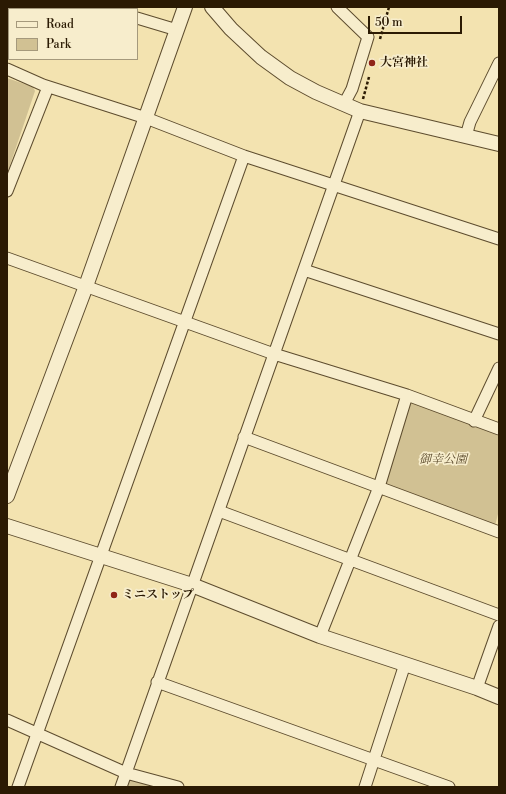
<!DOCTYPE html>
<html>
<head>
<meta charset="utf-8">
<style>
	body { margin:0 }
	#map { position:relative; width:506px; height:794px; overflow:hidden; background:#f3e3b0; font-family:"Libre Bodoni",serif }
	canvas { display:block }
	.frame { position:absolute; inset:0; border:8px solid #2b1a03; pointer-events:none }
	.legend { position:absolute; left:8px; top:8px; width:130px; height:52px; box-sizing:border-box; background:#f7edcc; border:1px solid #a5997c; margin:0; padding:5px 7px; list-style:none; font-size:12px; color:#2b1a03 }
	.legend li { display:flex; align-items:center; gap:8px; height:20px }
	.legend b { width:20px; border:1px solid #a5997c }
	.scale { position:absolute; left:368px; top:16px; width:94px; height:18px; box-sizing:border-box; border:2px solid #2b1a03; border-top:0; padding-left:5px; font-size:12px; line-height:14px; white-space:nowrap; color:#2b1a03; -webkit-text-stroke:3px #f7edcc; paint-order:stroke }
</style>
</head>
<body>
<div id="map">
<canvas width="506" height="794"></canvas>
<div class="frame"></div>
<ul class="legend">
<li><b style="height:5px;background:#f7edcc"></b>Road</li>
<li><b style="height:11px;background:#d1c193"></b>Park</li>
</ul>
<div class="scale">50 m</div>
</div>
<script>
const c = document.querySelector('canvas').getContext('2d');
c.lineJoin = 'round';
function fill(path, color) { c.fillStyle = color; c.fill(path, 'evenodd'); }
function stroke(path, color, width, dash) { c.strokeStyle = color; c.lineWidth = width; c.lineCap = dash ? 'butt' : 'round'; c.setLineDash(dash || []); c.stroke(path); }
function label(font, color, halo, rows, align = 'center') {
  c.font = font + ' "Libre Bodoni","Noto Serif JP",serif'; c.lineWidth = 3.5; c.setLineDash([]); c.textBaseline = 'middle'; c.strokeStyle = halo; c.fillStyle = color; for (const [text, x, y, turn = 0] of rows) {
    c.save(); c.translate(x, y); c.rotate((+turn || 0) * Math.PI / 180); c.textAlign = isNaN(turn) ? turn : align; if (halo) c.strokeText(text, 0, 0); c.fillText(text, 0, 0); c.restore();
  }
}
fill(new Path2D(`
	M 7,78 L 33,87 L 35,91 L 7,174 Z
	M 407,395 L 499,429 L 499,510 L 494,530 L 379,487 Z
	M 126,773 L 178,787 L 121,787 Z`), '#d1c193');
const minor = new Path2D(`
	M 94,7 L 109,9
	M 337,7 L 368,37 L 352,89 L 344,104
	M 65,9 L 78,7
	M 137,18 L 177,30
	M 7,43 L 9,42
	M 7,69 L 43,85 L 146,118 L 244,156 L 499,239
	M 466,136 L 470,122 L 499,63
	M 7,191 L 48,87
	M 7,258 L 274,354 L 407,395 L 499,429
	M 304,270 L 499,334
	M 474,421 L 499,368
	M 244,437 L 499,532
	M 219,511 L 499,615
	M 320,636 L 379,487 L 407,395
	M 157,682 L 449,787
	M 477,688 L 499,626
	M 7,720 L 126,773 L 178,787
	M 18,787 L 244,156
	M 121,787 L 360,111
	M 365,787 L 405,664`);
const tertiary = new Path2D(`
	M 212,7 L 231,29 L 261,57 L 290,78 L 316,92 L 360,111 L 499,144
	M 7,496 L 86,286 L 185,7
	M 7,526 L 192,585 L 320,636 L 477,688 L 499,697`);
stroke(minor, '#5d4c2e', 13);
stroke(tertiary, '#5d4c2e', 16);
stroke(new Path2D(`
	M 380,39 L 389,7
	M 363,99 L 369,77`), '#2b1a03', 2.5, [3, 2]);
stroke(minor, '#f7edcc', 11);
stroke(tertiary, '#f7edcc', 14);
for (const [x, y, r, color] of [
	[372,63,4,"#8f2418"],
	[114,595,4,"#8f2418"]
]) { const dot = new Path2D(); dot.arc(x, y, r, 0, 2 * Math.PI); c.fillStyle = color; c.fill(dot); stroke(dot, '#f7edcc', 1.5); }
label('bold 12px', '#2b1a03', '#f7edcc', [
	["大宮神社",380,63],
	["ミニストップ",122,595]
], 'left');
label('italic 12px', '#5d4c2e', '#f7edcc', [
	["御幸公園",443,460]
]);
</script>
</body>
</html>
